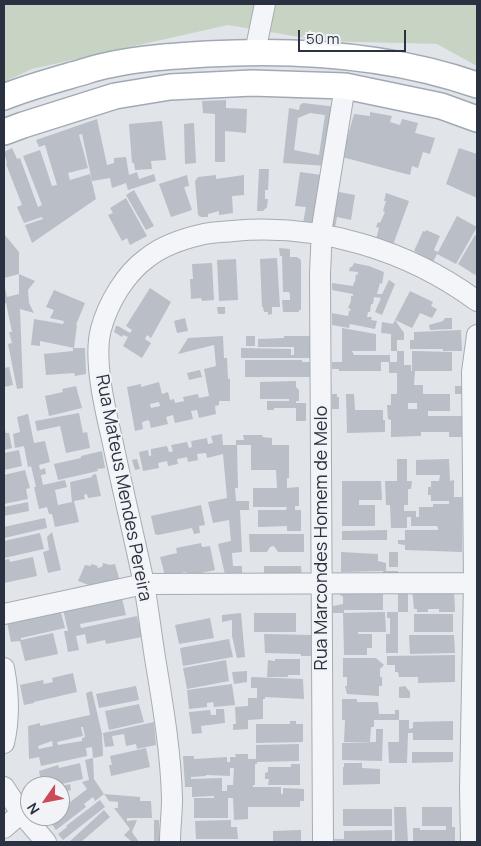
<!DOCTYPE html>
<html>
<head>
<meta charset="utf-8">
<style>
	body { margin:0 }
	#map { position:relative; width:481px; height:846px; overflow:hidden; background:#e1e5ea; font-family:Manrope,sans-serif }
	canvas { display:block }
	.frame { position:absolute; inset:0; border:5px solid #2a3242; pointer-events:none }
	.north { position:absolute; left:20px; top:776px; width:50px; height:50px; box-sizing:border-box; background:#f1f3f7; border:1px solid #a1a6af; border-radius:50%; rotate:237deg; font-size:14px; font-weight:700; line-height:20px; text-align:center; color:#2a3242 }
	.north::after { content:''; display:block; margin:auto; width:18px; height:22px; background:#cd4859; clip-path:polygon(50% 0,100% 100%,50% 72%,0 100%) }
	.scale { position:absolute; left:298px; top:30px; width:108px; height:22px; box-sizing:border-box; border:2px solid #2a3242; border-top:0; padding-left:6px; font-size:15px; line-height:18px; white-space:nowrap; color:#2a3242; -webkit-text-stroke:4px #f1f3f7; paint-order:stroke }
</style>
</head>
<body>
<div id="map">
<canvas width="481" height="846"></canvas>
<div class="frame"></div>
<div class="north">N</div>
<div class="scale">50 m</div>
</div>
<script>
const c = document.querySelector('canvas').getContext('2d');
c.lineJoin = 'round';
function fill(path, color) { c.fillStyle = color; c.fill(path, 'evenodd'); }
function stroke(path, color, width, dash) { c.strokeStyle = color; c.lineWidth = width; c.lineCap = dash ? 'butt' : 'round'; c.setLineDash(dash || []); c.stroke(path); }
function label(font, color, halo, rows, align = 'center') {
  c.font = font + ' Manrope,sans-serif'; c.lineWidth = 4; c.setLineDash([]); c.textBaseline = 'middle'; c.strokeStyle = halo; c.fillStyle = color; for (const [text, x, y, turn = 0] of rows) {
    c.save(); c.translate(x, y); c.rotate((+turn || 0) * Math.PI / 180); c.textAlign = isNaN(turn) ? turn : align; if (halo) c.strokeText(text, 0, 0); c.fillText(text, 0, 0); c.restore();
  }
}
fill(new Path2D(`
	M 4,4 L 477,4 L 477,66 L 437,44 L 323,41 L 228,25 L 32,69 L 4,82 Z`), '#c7d4c3');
fill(new Path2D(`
	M 226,100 L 226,108 L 247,109 L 246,133 L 225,131 L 225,162 L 215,162 L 215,114 L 203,113 L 202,101 Z
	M 303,103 L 337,107 L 328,166 L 283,163 L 289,108 L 299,110 L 300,105 ZM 310,113 L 325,115 L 319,155 L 294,150 L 298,118 Z
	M 370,112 L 392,116 L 390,122 L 400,125 L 402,119 L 418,123 L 415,133 L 435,138 L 430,154 L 423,152 L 418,168 L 412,166 L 410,175 L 342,157 L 354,114 L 370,116 Z
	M 97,119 L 107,165 L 114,163 L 114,158 L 126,157 L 129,175 L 137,172 L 139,179 L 154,174 L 156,181 L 128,190 L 126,183 L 112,188 L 110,178 L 92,181 L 82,134 L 79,135 L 88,168 L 68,173 L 70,180 L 90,174 L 96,199 L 32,243 L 25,225 L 43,219 L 42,217 L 24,223 L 17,207 L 22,205 L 6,164 L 7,163 L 4,152 L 12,148 L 17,159 L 20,158 L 38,207 L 42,205 L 23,156 L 40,150 L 52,186 L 57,185 L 45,145 L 39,147 L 36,140 Z
	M 162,121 L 166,160 L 151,161 L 152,169 L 135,170 L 134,163 L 132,163 L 129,124 Z
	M 194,123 L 196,163 L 185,164 L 184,124 Z
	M 459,148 L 477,154 L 477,198 L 446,184 Z
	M 259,169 L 269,169 L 268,190 L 265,190 L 265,199 L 268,199 L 267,207 L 263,211 L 257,211 Z
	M 300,172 L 322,175 L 318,225 L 303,223 L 306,207 L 295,206 Z
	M 187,175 L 189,186 L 184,187 L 192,210 L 171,217 L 159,184 Z
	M 216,175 L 216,179 L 244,175 L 244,195 L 232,196 L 233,213 L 219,215 L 219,211 L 208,214 L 208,217 L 201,217 L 198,215 L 195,181 L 198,177 Z
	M 134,190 L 154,226 L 146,230 L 126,195 Z
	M 333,191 L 355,195 L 351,220 L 337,217 L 335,228 L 327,226 Z
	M 386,193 L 409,201 L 393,245 L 376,239 L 379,228 L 376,227 L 378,222 L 380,223 L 385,212 L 383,211 L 386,201 L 384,201 Z
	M 126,198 L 147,236 L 130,245 L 127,238 L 122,241 L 108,215 L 113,213 L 110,208 Z
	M 457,216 L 477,227 L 456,264 L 437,254 L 433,262 L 414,251 L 423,231 L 425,232 L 426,230 L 440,236 L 434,250 L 438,252 Z
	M 4,234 L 19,252 L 19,274 L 4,278 Z
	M 475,235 L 477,236 L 477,272 L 475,275 L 458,264 Z
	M 279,248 L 290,249 L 290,257 L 297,257 L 301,260 L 301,309 L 298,312 L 283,312 L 282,300 L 290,300 L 290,295 L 289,292 L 283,292 L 282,256 L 280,256 Z
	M 277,258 L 280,307 L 272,307 L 272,314 L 268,315 L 268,312 L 264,312 L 263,307 L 262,307 L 260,259 Z
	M 236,259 L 238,300 L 219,301 L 217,260 Z
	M 212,263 L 214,300 L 202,301 L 201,298 L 191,299 L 190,279 L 193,279 L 192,264 Z
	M 354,263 L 369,266 L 384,272 L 382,284 L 380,283 L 377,294 L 382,294 L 389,280 L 395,284 L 382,315 L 375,312 L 381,298 L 374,297 L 373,304 L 371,304 L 370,312 L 368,312 L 367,317 L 372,317 L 371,320 L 377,321 L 375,329 L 350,324 L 349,328 L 332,325 L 332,313 L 348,316 L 349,311 L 350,311 L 351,309 L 348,308 L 351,301 L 351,296 L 353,296 L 353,294 L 332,290 L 332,283 L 353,286 L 354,282 L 355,282 L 356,274 L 358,275 L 358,272 L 349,271 L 350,267 L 352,267 Z
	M 19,274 L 35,281 L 28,290 L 29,303 L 34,313 L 20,309 L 23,388 L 17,389 L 8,344 L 12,343 L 9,332 L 12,332 L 6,303 L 4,304 L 4,283 L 7,297 L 19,294 Z
	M 150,288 L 171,302 L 151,338 L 147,335 L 145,339 L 151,343 L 142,358 L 123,346 L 128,337 L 123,335 L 122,337 L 114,332 L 116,326 L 118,326 L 130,333 L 132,330 L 126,326 Z
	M 54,290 L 85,303 L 76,325 L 77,325 L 74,348 L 40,341 L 40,346 L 31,345 L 34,319 L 63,324 L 64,321 L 50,318 L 54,310 L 46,307 Z
	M 410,291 L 433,302 L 431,306 L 437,309 L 432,318 L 420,313 L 412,328 L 395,320 Z
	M 217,307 L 225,307 L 225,314 L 218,314 Z
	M 185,318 L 188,331 L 177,333 L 174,321 Z
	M 445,318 L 452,318 L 452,329 L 430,330 L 429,325 L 443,321 Z
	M 395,320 L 404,333 L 404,340 L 397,340 L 397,351 L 391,351 L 391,334 L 381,333 L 382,322 L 393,324 Z
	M 342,328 L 376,334 L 376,351 L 352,351 L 354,355 L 390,355 L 390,362 L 397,362 L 397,351 L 404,351 L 404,365 L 411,365 L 411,371 L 412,371 L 412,351 L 452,352 L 452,371 L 415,371 L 414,385 L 423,385 L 423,394 L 450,394 L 450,411 L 428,411 L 428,416 L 462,416 L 462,437 L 449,437 L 449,432 L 421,432 L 421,436 L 391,437 L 391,420 L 388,419 L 387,405 L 391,405 L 391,394 L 397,394 L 397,373 L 389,373 L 389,362 L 381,362 L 381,371 L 339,371 L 339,369 L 332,369 L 332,362 L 342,362 ZM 408,403 L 417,403 L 417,409 L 408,409 Z
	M 461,330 L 462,351 L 443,351 L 443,349 L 410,349 L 410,340 L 414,340 L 414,332 Z
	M 223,336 L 224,358 L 227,358 L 228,379 L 230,379 L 230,401 L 219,401 L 219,405 L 215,406 L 216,414 L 199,418 L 197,410 L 191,411 L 193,419 L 175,423 L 173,415 L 166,417 L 168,424 L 151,428 L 149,420 L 142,422 L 143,429 L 135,431 L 127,387 L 141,384 L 141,387 L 159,382 L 162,394 L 168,392 L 170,400 L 174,399 L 175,403 L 184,401 L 183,397 L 198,394 L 199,398 L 209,396 L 204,369 L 216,366 L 214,345 L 178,354 L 188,338 ZM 159,402 L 160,406 L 151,408 L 150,404 Z
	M 246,336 L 255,336 L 255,346 L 246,346 Z
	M 284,336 L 310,336 L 310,358 L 241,358 L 241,348 L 291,349 L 291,355 L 294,355 L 294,347 L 258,347 L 258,339 L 284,338 Z
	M 73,348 L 85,348 L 86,374 L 75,376 L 74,373 L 46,375 L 44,354 L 73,351 Z
	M 245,360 L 302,360 L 302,362 L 311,362 L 311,377 L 245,377 Z
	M 9,367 L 13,385 L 4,387 L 4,368 Z
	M 200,370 L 202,377 L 189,380 L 187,373 Z
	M 296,381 L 296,387 L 299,390 L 299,401 L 296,401 L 296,403 L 306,403 L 306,421 L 296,421 L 296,408 L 274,408 L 274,410 L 267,410 L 267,401 L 289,401 L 289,399 L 260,399 L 260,382 Z
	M 76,386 L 82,408 L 49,416 L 45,396 L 63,392 L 62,389 Z
	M 455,386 L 462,386 L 462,394 L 455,394 Z
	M 332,394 L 337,394 L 337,397 L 339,397 L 339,409 L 332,409 Z
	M 346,394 L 354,394 L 355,410 L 383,410 L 383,420 L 385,420 L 385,432 L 347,433 Z
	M 79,413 L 83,433 L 87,432 L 90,448 L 66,453 L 60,426 L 37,431 L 35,421 Z
	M 28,414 L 34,443 L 45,441 L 50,462 L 39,465 L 40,470 L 45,468 L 46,474 L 41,475 L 43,485 L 65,480 L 67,487 L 55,490 L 58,505 L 72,502 L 70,482 L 92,477 L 92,475 L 96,474 L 101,496 L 88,498 L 87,494 L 84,495 L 85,499 L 74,501 L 79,522 L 55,527 L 52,514 L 49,514 L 47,507 L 39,509 L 34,487 L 36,487 L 31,466 L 28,467 L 24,446 L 15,448 L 13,434 L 20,432 L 17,417 Z
	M 4,426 L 6,433 L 9,433 L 12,448 L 4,450 Z
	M 222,434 L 223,445 L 237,445 L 238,488 L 235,488 L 236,501 L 249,501 L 249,510 L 240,510 L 242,552 L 232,553 L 233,566 L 242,566 L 242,578 L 226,579 L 218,544 L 231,541 L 229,520 L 213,523 L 208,502 L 227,498 L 223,454 L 207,458 L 206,453 L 197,454 L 198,460 L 188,462 L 187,457 L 183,458 L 177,459 L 178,464 L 168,466 L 167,461 L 158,463 L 159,468 L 143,471 L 139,452 L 148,450 L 149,456 L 151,456 L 151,449 L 167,446 L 169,452 L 171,452 L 173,451 L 171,445 L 187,442 L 189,448 L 192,447 L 191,441 L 207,438 L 208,444 L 213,443 L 211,436 Z
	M 243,435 L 263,435 L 262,437 L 272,438 L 272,445 L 289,445 L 289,478 L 287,478 L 287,488 L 299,487 L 299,506 L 295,506 L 295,510 L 301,510 L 301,531 L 287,531 L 287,526 L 258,527 L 258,510 L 286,510 L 287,507 L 253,507 L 253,488 L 277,488 L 276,470 L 251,470 L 251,445 L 236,445 L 236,440 L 244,440 Z
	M 19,450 L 22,466 L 4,470 L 4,453 Z
	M 102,451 L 105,468 L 97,469 L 98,471 L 58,480 L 54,464 L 81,458 L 81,456 Z
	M 137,459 L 140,469 L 135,470 L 132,460 Z
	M 397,459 L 407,459 L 407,481 L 412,481 L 411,489 L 408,489 L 408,505 L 404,505 L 404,511 L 416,511 L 416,517 L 419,517 L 419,507 L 433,507 L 433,504 L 449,504 L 449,501 L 431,501 L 431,495 L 428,495 L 428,487 L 431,487 L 431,481 L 439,481 L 440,475 L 416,475 L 416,460 L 449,459 L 450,481 L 454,480 L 454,497 L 462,497 L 462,552 L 405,550 L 405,545 L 398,544 L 398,540 L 405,540 L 405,530 L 438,530 L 438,528 L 437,526 L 411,526 L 411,517 L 407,517 L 407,528 L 391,528 L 390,505 L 386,505 L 385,481 L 397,481 Z
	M 25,470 L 30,488 L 26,489 L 28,499 L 4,504 L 4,475 Z
	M 342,481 L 381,481 L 382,500 L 359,500 L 359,505 L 375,505 L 375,526 L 342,526 Z
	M 28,502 L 29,511 L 4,516 L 4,507 Z
	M 201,505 L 205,525 L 199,526 L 200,533 L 194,534 L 192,528 L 158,535 L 155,534 L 151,516 Z
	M 45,518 L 47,528 L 4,538 L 4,527 Z
	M 387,530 L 387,540 L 342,540 L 342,531 Z
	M 52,532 L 61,570 L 48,573 L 43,552 L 49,550 L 47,537 Z
	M 40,533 L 44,549 L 4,558 L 4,541 Z
	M 249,534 L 304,534 L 304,552 L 278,552 L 274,546 L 270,547 L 267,552 L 250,552 Z
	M 201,543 L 202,547 L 210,546 L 215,570 L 187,576 L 186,572 L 165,576 L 160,557 L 177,553 L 176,548 Z
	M 341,552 L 378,554 L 378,561 L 386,563 L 386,571 L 398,571 L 398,578 L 383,578 L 383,571 L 341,572 Z
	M 389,552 L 398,552 L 398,567 L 389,567 Z
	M 33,557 L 37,576 L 4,583 L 4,560 L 9,559 L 10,562 Z
	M 103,563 L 110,565 L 115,564 L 120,582 L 94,587 L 78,581 L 85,565 L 91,566 L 91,564 L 98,566 L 97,568 L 102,567 Z
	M 264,566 L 301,566 L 302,578 L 264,577 Z
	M 398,587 L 408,587 L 408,612 L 398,612 Z
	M 383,588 L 383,610 L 344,610 L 344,613 L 333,613 L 333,606 L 343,604 L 343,597 L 338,593 Z
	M 412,589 L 454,589 L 455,612 L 439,612 L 439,609 L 428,609 L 428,612 L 417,612 L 417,609 L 414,609 Z
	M 121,594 L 126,615 L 80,624 L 81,628 L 137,616 L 142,637 L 106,644 L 105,640 L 87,644 L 85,634 L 76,636 L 79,650 L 68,652 L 64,631 L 68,631 L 62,605 Z
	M 60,609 L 65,628 L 21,638 L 21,640 L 53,633 L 58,654 L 25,661 L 20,641 L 11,642 L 6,617 Z
	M 385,612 L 386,632 L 358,632 L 358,634 L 372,634 L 372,648 L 367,648 L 367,655 L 344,655 L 343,613 Z
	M 387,612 L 398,612 L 398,653 L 386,653 L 386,634 L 390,634 L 390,618 L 387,618 Z
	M 241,613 L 245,657 L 237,658 L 232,636 L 232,620 L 222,622 L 222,615 Z
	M 254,613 L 296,613 L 296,632 L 254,632 Z
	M 414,614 L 453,614 L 453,632 L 414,632 Z
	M 210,618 L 214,638 L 179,644 L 175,625 Z
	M 264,634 L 312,635 L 312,656 L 301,656 L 301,654 L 265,653 Z
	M 409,635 L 454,635 L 455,653 L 410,654 Z
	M 229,639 L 233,657 L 183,666 L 180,648 Z
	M 455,655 L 455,682 L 418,683 L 418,677 L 399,677 L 398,672 L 395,672 L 395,665 L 387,665 L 387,656 Z
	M 343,658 L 376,658 L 384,665 L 380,669 L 380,677 L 382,677 L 382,686 L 379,686 L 379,696 L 347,694 L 345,686 L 347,686 L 347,677 L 343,677 Z
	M 275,659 L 300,659 L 300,675 L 288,675 L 288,677 L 267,677 L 268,660 L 275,661 Z
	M 226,660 L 229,681 L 187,689 L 183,668 Z
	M 247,671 L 247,682 L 234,684 L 232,672 Z
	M 73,673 L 77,692 L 34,702 L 34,703 L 24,705 L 20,685 L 43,680 L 44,684 L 53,682 L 52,678 Z
	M 251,677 L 303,679 L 304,699 L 265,697 L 265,699 L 263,699 L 263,719 L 248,720 L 248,729 L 233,730 L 233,724 L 236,724 L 235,707 L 248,706 L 248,698 L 257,698 L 257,688 L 251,688 Z
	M 232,684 L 235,705 L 214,707 L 213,702 L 207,703 L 207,707 L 189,709 L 187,690 Z
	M 136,686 L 139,700 L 99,708 L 96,694 Z
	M 405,686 L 410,692 L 410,698 L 399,698 L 399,687 Z
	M 92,691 L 102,734 L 103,756 L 93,758 L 92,747 L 86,748 L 87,756 L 41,766 L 39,757 L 29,759 L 28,726 L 40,723 L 40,726 L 90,715 L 86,693 ZM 81,727 L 83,727 L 85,737 L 82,738 L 82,741 L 58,745 L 57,742 L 83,736 ZM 52,741 L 53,746 L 39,749 L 38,746 Z
	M 342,699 L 357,699 L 357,702 L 378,702 L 379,714 L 395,714 L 395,710 L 399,710 L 399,720 L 374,720 L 374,727 L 371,727 L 370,742 L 344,742 L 345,720 L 342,720 Z
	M 139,704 L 144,722 L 109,730 L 105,711 Z
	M 216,709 L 224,709 L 225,723 L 201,726 L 202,733 L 192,734 L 189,712 L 210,710 L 211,715 L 216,715 Z
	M 399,720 L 409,720 L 409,729 L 413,728 L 413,722 L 453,721 L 453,740 L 413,740 L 413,733 L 408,733 L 407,763 L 389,763 L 388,742 L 399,742 Z
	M 290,721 L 296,721 L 296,724 L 303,724 L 303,742 L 256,743 L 256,724 L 290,724 Z
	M 154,722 L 156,745 L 137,749 L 136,744 L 126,746 L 124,734 L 112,736 L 114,746 L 105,747 L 103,733 Z
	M 376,729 L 383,729 L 382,761 L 342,760 L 342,743 L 376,742 Z
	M 299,744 L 299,761 L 257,762 L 257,764 L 255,764 L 255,785 L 253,785 L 253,787 L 281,787 L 281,794 L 283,794 L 283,788 L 304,789 L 304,801 L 300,801 L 300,807 L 248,807 L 248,819 L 234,820 L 233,798 L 228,798 L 228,818 L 194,818 L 194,798 L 214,798 L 214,796 L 192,797 L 192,787 L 185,787 L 183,756 L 194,756 L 194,759 L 227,757 L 227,762 L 230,762 L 230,757 L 236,757 L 235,754 L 248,754 L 248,759 L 256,759 L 256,745 ZM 230,768 L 234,768 L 233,785 L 227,785 L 227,791 L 222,791 L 222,778 L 191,779 L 191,777 L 206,776 L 206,775 L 230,776 Z
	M 146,748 L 150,767 L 111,776 L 109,765 L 112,765 L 110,756 Z
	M 412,752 L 453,752 L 453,762 L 412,763 Z
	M 93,758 L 94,779 L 104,794 L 95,801 L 93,797 L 84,804 L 86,807 L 56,830 L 46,816 L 60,816 L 60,810 L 87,789 L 82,782 L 89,780 L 85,760 Z
	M 80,763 L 83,779 L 62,784 L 62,786 L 70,784 L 71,790 L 60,793 L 60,786 L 56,786 L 55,784 L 42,786 L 39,771 L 58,765 L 59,768 Z
	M 344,763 L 362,763 L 362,768 L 380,769 L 380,784 L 343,785 L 343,767 L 344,767 Z
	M 291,764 L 300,764 L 300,785 L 268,785 L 269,779 L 265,779 L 265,773 L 268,772 L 268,767 L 291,767 Z
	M 104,794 L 140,797 L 140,801 L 151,801 L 152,818 L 127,818 L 127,821 L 137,820 L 132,832 L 139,842 L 132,842 L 124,835 L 130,829 L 114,808 L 118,808 L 118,802 L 109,801 Z
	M 100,800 L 105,807 L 63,840 L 58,834 L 67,827 L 66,826 Z
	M 394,807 L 406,807 L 408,842 L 395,842 Z
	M 422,807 L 452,807 L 452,827 L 455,827 L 455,842 L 413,842 L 413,828 L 420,828 L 420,830 L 446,830 L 446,826 L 422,826 Z
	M 343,809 L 392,809 L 392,826 L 343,826 Z
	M 104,810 L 110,817 L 81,842 L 69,842 Z
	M 154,820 L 159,820 L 160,842 L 154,842 Z
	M 231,820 L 231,827 L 237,827 L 238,839 L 196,839 L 195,821 Z
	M 301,830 L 301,842 L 273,842 L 273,831 Z
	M 392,830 L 392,842 L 335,842 L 334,839 L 344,839 L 344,831 Z`), '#b9bec7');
const minor = new Path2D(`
	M 255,52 L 265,4
	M 4,614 L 144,584 L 474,583
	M 4,668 C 9,694 10,717 4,743
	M 4,787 L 21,813 L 46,842
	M 4,828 L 21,813
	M 170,842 C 170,828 172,813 172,799 C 171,756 164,712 157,670 C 152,641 149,613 144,584 C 134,536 122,487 112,439 C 105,409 93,359 101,329 C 108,303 125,274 147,258 C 162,246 186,238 204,234 C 214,232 224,232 233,231 C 319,223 408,250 477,301
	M 323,842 L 320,274 L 322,227 L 345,86
	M 471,842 L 470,789 L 474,583 L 472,372 L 477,335`);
const major = new Path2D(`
	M 4,97 C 26,88 49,82 72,75 C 84,72 97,67 109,65 C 141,58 174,56 207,54 C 298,49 391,55 477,85
	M 4,132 L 23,125 L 115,96 L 170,87 L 252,83 L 345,86 L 441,106 L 477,119`);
stroke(minor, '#a6acb4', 22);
stroke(major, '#a1a9b5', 28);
stroke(minor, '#f4f5f8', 20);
stroke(major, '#fff', 25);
label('18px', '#2a3242', '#f1f3f7', [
	["Rua Mateus Mendes Pereira",123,488,79],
	["Rua Marcondes Homem de Melo",322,538,-90]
]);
</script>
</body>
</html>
